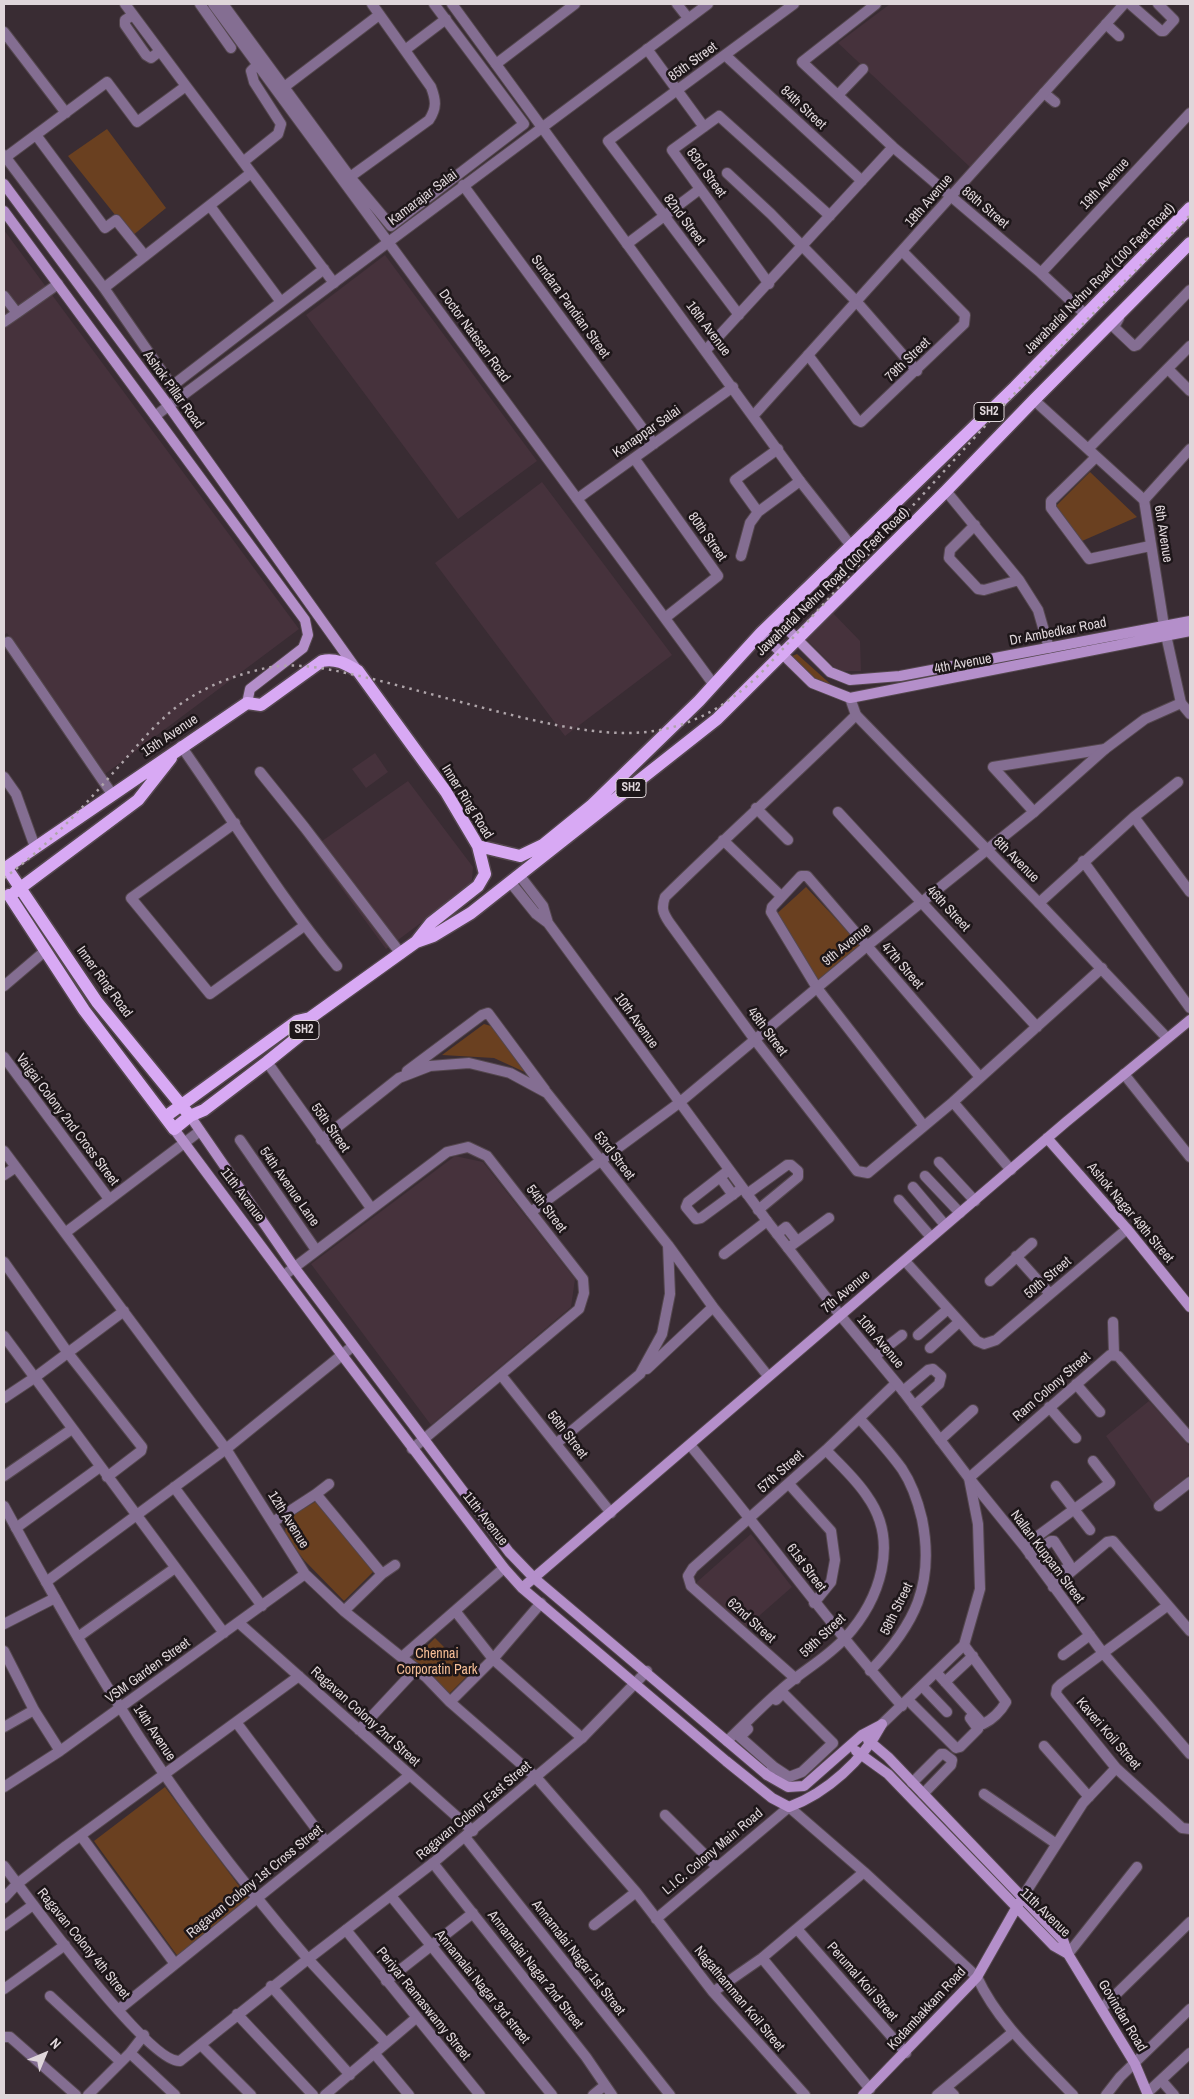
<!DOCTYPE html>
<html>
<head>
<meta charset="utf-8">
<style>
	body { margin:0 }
	#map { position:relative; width:1194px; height:2099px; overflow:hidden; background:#392c33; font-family:"Archivo Narrow",sans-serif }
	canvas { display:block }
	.frame { position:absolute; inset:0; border:5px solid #dfd6da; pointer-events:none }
	.north { position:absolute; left:20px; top:2029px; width:50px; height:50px; -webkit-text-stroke:4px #1d1619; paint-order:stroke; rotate:45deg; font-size:14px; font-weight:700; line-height:20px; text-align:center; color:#dfd6da }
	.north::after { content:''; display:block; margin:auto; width:18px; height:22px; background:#dfd6da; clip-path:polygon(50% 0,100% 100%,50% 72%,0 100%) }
</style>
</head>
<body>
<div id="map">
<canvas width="1194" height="2099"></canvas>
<div class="frame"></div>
<div class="north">N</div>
</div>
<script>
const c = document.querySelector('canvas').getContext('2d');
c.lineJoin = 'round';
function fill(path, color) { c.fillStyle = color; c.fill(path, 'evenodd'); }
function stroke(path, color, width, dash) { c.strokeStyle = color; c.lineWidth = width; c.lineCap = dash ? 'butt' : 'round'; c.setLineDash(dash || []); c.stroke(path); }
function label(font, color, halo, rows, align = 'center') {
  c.font = font + ' "Archivo Narrow",sans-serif'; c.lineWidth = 5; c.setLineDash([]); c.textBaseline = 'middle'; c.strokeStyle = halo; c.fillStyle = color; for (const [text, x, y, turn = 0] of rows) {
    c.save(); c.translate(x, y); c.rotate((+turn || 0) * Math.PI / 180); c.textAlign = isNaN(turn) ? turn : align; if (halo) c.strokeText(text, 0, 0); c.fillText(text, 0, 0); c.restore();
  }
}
fill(new Path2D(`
	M 890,4 L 1119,4 L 970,167 L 838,43 Z
	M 4,230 L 299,629 L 105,774 L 7,633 L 4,635 Z
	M 385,255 L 537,461 L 458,519 L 306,315 Z
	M 542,482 L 672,655 L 565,736 L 435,563 Z
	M 831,611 L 860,641 L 861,671 L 838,671 L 805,638 Z
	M 375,753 L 388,772 L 366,788 L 352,769 Z
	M 408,781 L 473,867 L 472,880 L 466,889 L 386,949 L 312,848 Z
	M 455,1156 L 483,1162 L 575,1279 L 571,1307 L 431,1425 L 311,1264 Z
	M 1149,1401 L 1190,1447 L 1190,1474 L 1154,1504 L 1106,1436 Z
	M 751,1534 L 792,1587 L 744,1629 L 697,1587 L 697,1582 Z`), '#46323c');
fill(new Path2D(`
	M 107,129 L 166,208 L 132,236 L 68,156 Z
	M 1090,472 L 1137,517 L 1082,541 L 1054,508 Z
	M 797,654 L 836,689 L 818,687 L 792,661 L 792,656 Z
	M 806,887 L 864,949 L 819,985 L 771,919 Z
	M 484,1024 L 491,1026 L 529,1074 L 494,1058 L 442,1055 Z
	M 320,1499 L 376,1569 L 344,1601 L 304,1560 L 285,1535 L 286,1519 Z
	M 435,1638 L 470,1673 L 447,1696 L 413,1660 Z
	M 165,1787 L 251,1902 L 179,1958 L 94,1841 Z`), '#6a4020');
const minor = new Path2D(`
	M 200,4 L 231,48
	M 213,4 L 714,685
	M 223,4 L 350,177 L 391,226 L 524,124 L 434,4
	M 677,4 L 688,18
	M 876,4 L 802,62 L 893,147 L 1041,273 L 1085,314
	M 1130,4 L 1161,31 L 1164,31 L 1174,20 L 1158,4
	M 133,15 L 125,20 L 125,25 L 146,55 L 151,58 L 160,51
	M 1106,24 L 1119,36
	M 4,32 L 66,113
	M 647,49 L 704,127
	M 405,50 L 446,19
	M 725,55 L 862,181
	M 496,64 L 575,4
	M 186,86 L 334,283
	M 279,91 L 379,15
	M 1044,93 L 1055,102
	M 838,95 L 863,69
	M 36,135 L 105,228 L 116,220 L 145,256
	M 4,155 L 104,288 L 172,386 L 324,269
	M 6,157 L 107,82 L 137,122 L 186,86 L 125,4
	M 243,162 L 278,134 L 281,124 L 254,82 L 251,71 L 258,64
	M 727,173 L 771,214 L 856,301 L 917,371
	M 350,177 L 429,120 C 437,108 436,100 431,87 L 372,4
	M 463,185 L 654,444
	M 210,206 L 281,302
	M 627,244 L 700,189
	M 1041,273 L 1190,113
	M 769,284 L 672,150 L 719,116 L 830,216
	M 104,288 L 251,173
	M 4,296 L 17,313 L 4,322
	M 17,313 L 58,284
	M 739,315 L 608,141 L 794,4
	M 1119,318 L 1114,327 L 1134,346 L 1137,345 L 1190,290
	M 706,350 L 893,147
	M 808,355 L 857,420 L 861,422 L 964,324 L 965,315 L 903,252
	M 1168,369 L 1190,391
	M 1034,400 L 1144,500 L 1164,626 L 1181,703 L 1190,714
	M 778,449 L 735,480 L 758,512 L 800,481
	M 1088,449 L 1190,346
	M 1096,457 L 1051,501 L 1051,508 L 1089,559 L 1150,546
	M 634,458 L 718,576 L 665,618
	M 946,491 L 1019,580 L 1038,610 L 1049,648
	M 577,499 L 733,387
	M 975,525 L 950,550 L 949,558 L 978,589 L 984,590 L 1019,580
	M 741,556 L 750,523 L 758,512
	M 8,642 L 112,794
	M 856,715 C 793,777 728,835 665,897 C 661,908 663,913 669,922 L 755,1040 L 857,1171 L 868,1173 L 953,1102 L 1102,968
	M 181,746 C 233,820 280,897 337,966
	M 260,772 L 305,828 L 401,954
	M 4,777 L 16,794 L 35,847
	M 756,808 L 788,840
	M 838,812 L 1037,1027
	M 1034,812 L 993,767 L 1105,749
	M 1134,817 L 1190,892
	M 235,823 L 131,898 L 210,994 L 304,926
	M 723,840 L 781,896
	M 1083,861 L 1190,1008
	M 1039,903 L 1134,817 L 1178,782
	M 4,1057 L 109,1199
	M 267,1062 L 371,1208
	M 407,1071 L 482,1015 L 488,1013 L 545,1090
	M 1124,1074 L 1190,1157
	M 953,1102 L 1011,1170
	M 924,1126 L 817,988 L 771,912 L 772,907 L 801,876 L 807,876 L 979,1076
	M 240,1140 L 316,1250
	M 321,1140 L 399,1078 L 430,1066 L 469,1063 L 510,1073 L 547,1093 L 668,1245 L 670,1294 L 662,1334 L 640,1374 L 557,1443
	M 4,1151 L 226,1449 L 305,1574 L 344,1611 L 426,1677 L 450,1702 L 536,1777 L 636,1892 L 713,1992 L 805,2095
	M 939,1162 L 975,1201
	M 729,1170 L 688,1202 L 686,1207 L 696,1219 L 701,1218 L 742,1188
	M 4,1175 L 16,1167
	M 925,1176 L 960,1213
	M 720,1177 L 733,1195
	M 913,1187 L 945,1225
	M 747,1194 L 787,1165 L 791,1165 L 798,1171 L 798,1177 L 758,1210
	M 899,1200 L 931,1237
	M 65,1233 L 200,1131
	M 777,1234 L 786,1227 L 797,1241
	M 788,1248 L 829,1218
	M 724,1254 L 767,1221
	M 1016,1256 L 1050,1294
	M 905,1261 L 977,1341 L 984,1344 L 996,1340 L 1127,1229
	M 4,1262 L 68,1353 L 142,1447 L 141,1451 L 107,1477
	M 283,1276 L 447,1152 L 468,1147 L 487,1156 L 583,1279 L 584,1293 L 579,1309 L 412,1449
	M 990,1281 L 1032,1243
	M 713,1307 L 768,1376
	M 1113,1322 L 1114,1354
	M 918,1335 L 948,1309
	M 4,1336 L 224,1633
	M 930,1348 L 959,1322
	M 875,1356 L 902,1335
	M 647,1369 L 713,1307 L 668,1245
	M 501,1375 L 611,1513
	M 1076,1384 L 1100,1412
	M 903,1391 L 928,1370 L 933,1369 L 941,1376 L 939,1384 L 914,1406
	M 4,1398 L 34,1378 L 124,1311
	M 1049,1407 L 1076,1438
	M 860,1419 C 874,1435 890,1452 902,1469 C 912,1484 918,1502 922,1519 C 935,1584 915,1625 870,1671
	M 1190,1438 L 1118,1356 L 1110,1355 L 969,1478 L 1024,1546 L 1103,1653 L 1190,1754
	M 940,1440 L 973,1410
	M 690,1445 C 762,1531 827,1622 902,1706
	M 4,1476 L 72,1429
	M 789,1484 L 831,1531 L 835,1560 L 831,1582 L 814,1603
	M 1056,1486 L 1090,1530
	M 174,1487 L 262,1606
	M 316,1494 L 329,1484
	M 1159,1506 L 1190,1482
	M 273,1522 L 316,1494 L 382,1574 L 344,1611
	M 16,1528 L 100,1467
	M 1024,1546 L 1110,1483 L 1093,1461
	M 1030,1555 L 1051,1541 L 1054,1541 L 1069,1564 L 1068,1567 L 1055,1576 L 1059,1582
	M 382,1574 L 395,1565
	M 46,1582 L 226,1449 L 353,1346
	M 1053,1587 L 1107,1542 L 1113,1541 L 1190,1631
	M 1167,1606 L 1061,1684 L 1057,1688 L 1056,1694 L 1116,1768 L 1182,1828 L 1190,1829
	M 456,1612 L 493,1659 L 582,1738
	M 239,1623 L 473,1831
	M 4,1624 L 55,1598
	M 78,1637 L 175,1568
	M 4,1651 L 34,1710 L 60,1751
	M 1063,1655 L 1090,1635
	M 402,1657 L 504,1568
	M 937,1673 L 983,1724 C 992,1720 1001,1711 1006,1702 L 964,1645
	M 796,1679 L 691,1586 L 688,1576 L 693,1568 L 826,1450 L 896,1383
	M 945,1682 L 973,1656
	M 923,1687 L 947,1712
	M 909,1701 L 956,1748 L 960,1747 L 978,1729 L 970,1718
	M 450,1702 L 493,1659 L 541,1603
	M 236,1722 L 326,1842
	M 4,1727 L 34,1710
	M 748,1729 L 740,1737 L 774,1767
	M 359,1730 L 416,1669
	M 727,1741 C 745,1724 763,1705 782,1689 C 802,1671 827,1658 845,1638 C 880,1600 900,1542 867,1496 C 856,1479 840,1465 826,1450
	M 1044,1746 L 1089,1797
	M 767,1775 L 774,1767 L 789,1777 L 802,1772 L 833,1743 L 783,1693 L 776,1700
	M 912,1783 L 941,1754 L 944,1754 L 952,1760 L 951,1765 L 923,1794
	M 4,1787 L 60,1751 L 305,1574
	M 984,1794 L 1055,1843
	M 665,1815 L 717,1867
	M 81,1836 L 175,1964
	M 465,1837 L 670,2095
	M 433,1863 L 586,2057 L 612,2095
	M 4,1866 C 27,1896 149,2064 180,2061 L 308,1959 L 386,2043
	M 391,1896 L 552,2095
	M 4,1898 L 17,1884 L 66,1846 L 299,1676
	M 1022,1898 L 1083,1803 L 1116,1768
	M 656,1919 L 789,1807 L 864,1872 L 977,1977 C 998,2023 1039,2059 1073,2095
	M 594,1925 L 636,1892
	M 4,1926 L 33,1905
	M 797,1929 L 906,2053
	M 346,1930 L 480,2095
	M 1068,1954 L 1137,1867
	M 762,1958 L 870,2089
	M 386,1981 L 473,1913
	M 271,1986 L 350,2075
	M 4,1989 L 65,1945
	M 713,1992 L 762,1958 L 864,1872
	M 50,1996 L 121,2062
	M 1102,2008 L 1190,1922
	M 118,2010 L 410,1775
	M 237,2014 L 313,2095
	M 4,2037 L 10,2037 L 76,2095
	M 201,2045 L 251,2095
	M 130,2053 L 175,2095
	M 374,2053 L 409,2095
	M 1161,2080 L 1174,2095
	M 947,2088 L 954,2095
	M 1147,2093 L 1190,2053
	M 88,2095 L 130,2053 L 144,2035
	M 325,2095 L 416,2018
	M 593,2095 L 604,2086
	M 937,2095 L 1013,2032
	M 1106,2095 L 1120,2077 L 1190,2009`);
const tertiary = new Path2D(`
	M 452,4 L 800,481 L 852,547
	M 754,415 L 1124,4
	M 155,416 L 708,4
	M 1144,500 L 1190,449
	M 850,698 L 856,715 L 1039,903 L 1167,1038
	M 520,876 L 543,906 L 548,923
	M 511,883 L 536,914 L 548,923 L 767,1221 L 840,1315 L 903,1391 L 969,1478 L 978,1524 L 980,1589 L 964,1645 L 882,1724
	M 4,986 L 45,951
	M 531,1212 L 679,1103 L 867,946 L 1034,812 L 1105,749 L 1145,719 L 1181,703
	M 4,1506 C 41,1574 78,1641 120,1707 C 175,1795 240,1880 308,1959 L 433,1863 L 582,1738 L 647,1671`);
const secondary = new Path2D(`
	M 4,184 L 168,405 L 357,670
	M 4,211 L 305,620 L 308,635 L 303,648 L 250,689 L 247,703
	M 776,618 L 830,672 L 850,680 L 900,676 L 1190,621
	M 761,633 L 812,683 L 850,698 L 1190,631
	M 190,1116 L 294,1267 L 509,1552 L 534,1578 L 767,1775 L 788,1787 L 804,1786 L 862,1735 L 881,1725
	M 174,1129 L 342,1355 L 504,1568 L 522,1588 L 726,1761 L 772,1798 L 789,1807 C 827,1793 863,1760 882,1724
	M 1047,1138 L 1127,1229 L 1190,1307
	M 522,1588 L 1066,1122 L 1190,1020
	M 868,1740 L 888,1757 L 1063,1940 L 1068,1954 L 1135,2064 L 1148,2095
	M 856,1751 L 888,1774 L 1054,1946 L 1068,1954
	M 863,2095 L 977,1977 L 1019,1903`);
const primary = new Path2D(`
	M 478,846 L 520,856 L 543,845 L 591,806 L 699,701 L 761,633 L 1015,387 L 1190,208
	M 6,867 L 97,1002 L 190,1116
	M 4,869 L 247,703 L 261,705 L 322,661 C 336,658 346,664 358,671 L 446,792 L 478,846 L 485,874 L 478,886 L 431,923 L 416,942 L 310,1018 L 303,1033 L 267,1062 L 204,1110 L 190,1116 L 174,1129 L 84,1010 L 9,895
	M 15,892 L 138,800 L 171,758
	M 416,942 L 433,936 L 471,913 L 717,719 L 946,491 L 1034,400 L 1190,243
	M 165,1117 L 297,1021 L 310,1018`);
stroke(minor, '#54474e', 12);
stroke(tertiary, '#54474e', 12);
stroke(secondary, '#54474e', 12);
stroke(primary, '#54474e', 15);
stroke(minor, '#846e92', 10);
stroke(tertiary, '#846e92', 10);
stroke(secondary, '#b48fca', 10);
stroke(primary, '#d8a9f4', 12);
stroke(new Path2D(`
	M 4,878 C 45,848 79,812 113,773 C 134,750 154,724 179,705 C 203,688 229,677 258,670 C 296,659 336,671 373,679 C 424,692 474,706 524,718 C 619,740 686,747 761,673 L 1015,393 L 1190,215`), '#afa5aa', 2.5, [2.5, 5]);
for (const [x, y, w] of [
	[989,412,30],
	[631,788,30],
	[304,1030,30]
]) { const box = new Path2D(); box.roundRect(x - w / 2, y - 9.5, w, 19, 4); c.fillStyle = '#1d1619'; c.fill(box); stroke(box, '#dfd6da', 1); }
label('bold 12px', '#dfd6da', null, [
	["SH2",989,412],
	["SH2",631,788],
	["SH2",304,1030]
]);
label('14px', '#dfd6da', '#1d1619', [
	["85th Street",693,62,-36],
	["84th Street",803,108,43],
	["83rd Street",706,173,54],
	["19th Avenue",1105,184,-47],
	["Kamarajar Salai",423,198,-37],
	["18th Avenue",929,201,-49],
	["86th Street",985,208,40],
	["82nd Street",684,220,53],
	["Jawaharlal Nehru Road (100 Feet Road)",1100,279,-45],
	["Sundara Pandian Street",570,307,54],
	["16th Avenue",708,329,53],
	["Doctor Natesan Road",474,336,54],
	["79th Street",908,360,-44],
	["Ashok Pillar Road",173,390,54],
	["Kanappar Salai",647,432,-35],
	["6th Avenue",1163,534,81],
	["80th Street",707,537,55],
	["Jawaharlal Nehru Road (100 Feet Road)",833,582,-44],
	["Dr Ambedkar Road",1058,632,-11],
	["4th Avenue",963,664,-11],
	["15th Avenue",170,736,-34],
	["Inner Ring Road",467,802,58],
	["8th Avenue",1016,860,45],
	["46th Street",948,909,47],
	["9th Avenue",847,945,-39],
	["47th Street",902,966,49],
	["Inner Ring Road",104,982,54],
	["10th Avenue",636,1021,54],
	["48th Street",767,1032,53],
	["Vaigai Colony 2nd Cross Street",67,1120,53],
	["55th Street",330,1128,55],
	["53rd Street",614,1156,52],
	["54th Avenue Lane",289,1187,55],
	["11th Avenue",242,1195,53],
	["54th Street",546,1209,52],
	["Ashok Nagar 49th Street",1130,1213,50],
	["50th Street",1048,1278,-40],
	["7th Avenue",846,1292,-40],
	["10th Avenue",880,1342,50],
	["Ram Colony Street",1052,1387,-41],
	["56th Street",567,1435,52],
	["57th Street",781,1472,-42],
	["11th Avenue",485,1519,52],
	["12th Avenue",288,1520,58],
	["Nallan Kuppam Street",1047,1557,53],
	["61st Street",806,1568,53],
	["58th Street",897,1609,-64],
	["62nd Street",751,1621,42],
	["59th Street",823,1636,-43],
	["VSM Garden Street",148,1671,-36],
	["Ragavan Colony 2nd Street",365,1717,42],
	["14th Avenue",154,1733,56],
	["Kaveri Koil Street",1108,1734,49],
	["Ragavan Colony East Street",474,1811,-40],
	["L.I.C. Colony Main Road",713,1852,-40],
	["Ragavan Colony 1st Cross Street",255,1882,-39],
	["11th Avenue",1045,1913,44],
	["Ragavan Colony 4th Street",83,1944,51],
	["Annamalai Nagar 1st Street",578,1958,52],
	["Annamalai Nagar 2nd Street",535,1970,52],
	["Perumal Koil Street",862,1982,49],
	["Annamalai Nagar 3rd street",482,1987,51],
	["Nagathamman Koil Street",739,1999,50],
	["Periyar Ramaswamy Street",423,2004,51],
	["Kodambakkam Road",927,2009,-47],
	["Govindan Road",1122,2016,59]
]);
label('14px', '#f6be96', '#1d1619', [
	["Chennai",437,1654],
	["Corporatin Park",437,1670]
]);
</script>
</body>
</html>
